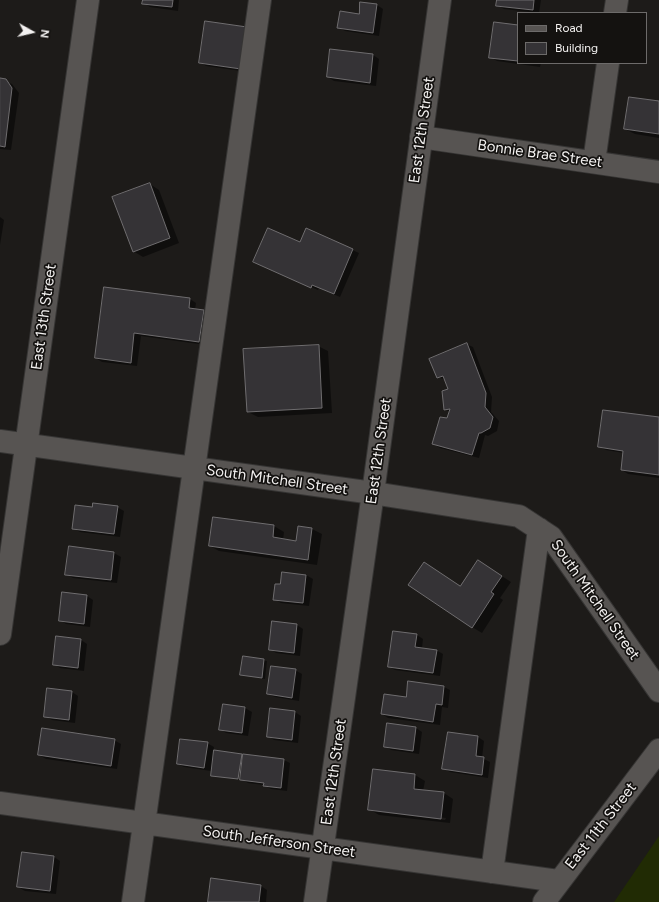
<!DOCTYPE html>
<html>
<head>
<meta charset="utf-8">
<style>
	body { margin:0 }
	#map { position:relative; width:659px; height:902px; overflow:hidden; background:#1d1b19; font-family:Figtree,sans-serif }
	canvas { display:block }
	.legend { position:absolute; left:517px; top:12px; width:130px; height:52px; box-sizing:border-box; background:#141210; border:1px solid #6d6b6a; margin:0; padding:5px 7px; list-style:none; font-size:12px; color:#f3f1f0 }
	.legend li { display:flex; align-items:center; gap:8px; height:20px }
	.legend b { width:20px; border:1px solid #6d6b6a }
	.north { position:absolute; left:12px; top:12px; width:40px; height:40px; -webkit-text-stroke:3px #141210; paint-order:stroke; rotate:98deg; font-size:11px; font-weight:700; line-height:16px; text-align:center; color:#f3f1f0 }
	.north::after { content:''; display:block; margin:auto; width:14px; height:18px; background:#f3f1f0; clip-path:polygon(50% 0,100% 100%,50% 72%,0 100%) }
</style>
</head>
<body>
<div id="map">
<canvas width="659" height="902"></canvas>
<ul class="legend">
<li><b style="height:5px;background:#575452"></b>Road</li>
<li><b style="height:11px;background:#353336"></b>Building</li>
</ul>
<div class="north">N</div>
</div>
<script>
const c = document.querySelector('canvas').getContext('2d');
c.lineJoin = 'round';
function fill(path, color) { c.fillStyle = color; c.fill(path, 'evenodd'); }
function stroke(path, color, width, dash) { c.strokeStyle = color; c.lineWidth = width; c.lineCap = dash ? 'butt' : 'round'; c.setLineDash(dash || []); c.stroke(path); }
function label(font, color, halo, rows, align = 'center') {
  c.font = font + ' Figtree,sans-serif'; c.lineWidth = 3.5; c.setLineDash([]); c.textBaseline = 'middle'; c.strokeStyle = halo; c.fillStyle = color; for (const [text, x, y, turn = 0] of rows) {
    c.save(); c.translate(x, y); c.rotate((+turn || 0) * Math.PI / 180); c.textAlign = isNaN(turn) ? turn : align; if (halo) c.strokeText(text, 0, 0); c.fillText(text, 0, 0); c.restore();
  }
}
fill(new Path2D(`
	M 659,836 L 659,902 L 614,902 Z`), '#212b04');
fill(new Path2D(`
	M 144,0 L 179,0 L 178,11 L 150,7 L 144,3 Z
	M 498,0 L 541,0 L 539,13 L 504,9 L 497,5 Z
	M 377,5 L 383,9 L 379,36 L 345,31 L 338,27 Z
	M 206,22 L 248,72 L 206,66 L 200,62 Z
	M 518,26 L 518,63 L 541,63 L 540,67 L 497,61 L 490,57 Z
	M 331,50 L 373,55 L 379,59 L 376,86 L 334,81 L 328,77 Z
	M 0,79 L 12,84 L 19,93 L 11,150 L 0,149 Z
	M 659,102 L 659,138 L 635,134 L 625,129 Z
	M 150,184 L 159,190 L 179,243 L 143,257 L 133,251 Z
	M 0,217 L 4,220 L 0,245 Z
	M 306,229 L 359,253 L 340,297 L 319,288 L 318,290 L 254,262 L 301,243 Z
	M 105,288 L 190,299 L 196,303 L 195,310 L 203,311 L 210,314 L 206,345 L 141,336 L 137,366 L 102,362 L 96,358 Z
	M 466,344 L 473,347 L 492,397 L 491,412 L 499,421 L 497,431 L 488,436 L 485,435 L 479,458 L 440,448 L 434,444 L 448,419 L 450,412 L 445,409 L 449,389 L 446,380 L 438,377 Z
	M 318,346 L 328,351 L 332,413 L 258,417 L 248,412 Z
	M 659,418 L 659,478 L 628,474 L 622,470 L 624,453 L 606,450 L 599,447 Z
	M 117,507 L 124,511 L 120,537 L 80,532 L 73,528 L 93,508 Z
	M 214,518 L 274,526 L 284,532 L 283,540 L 296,542 L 299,527 L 312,529 L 322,534 L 317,565 L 219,551 L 210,546 Z
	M 70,548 L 114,553 L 121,557 L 117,583 L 73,578 L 66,574 Z
	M 488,567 L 511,582 L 500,598 L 503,600 L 482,633 L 472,627 L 461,587 Z
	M 282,573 L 306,575 L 313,579 L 309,606 L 281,603 L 274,599 L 281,585 Z
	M 87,596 L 93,600 L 90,627 L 66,624 L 60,620 Z
	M 273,622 L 297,625 L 303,629 L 300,656 L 276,653 L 270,649 Z
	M 394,632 L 417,635 L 423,639 L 422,648 L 436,650 L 443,654 L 440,676 L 395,670 L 389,667 Z
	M 57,637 L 81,640 L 87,644 L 84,671 L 60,668 L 54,664 Z
	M 244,657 L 267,661 L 265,679 L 241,674 Z
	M 295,670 L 302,674 L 299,701 L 275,697 L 268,694 Z
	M 409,682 L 444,687 L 450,690 L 448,708 L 442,707 L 440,725 L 388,718 L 382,714 L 407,699 Z
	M 48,689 L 72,692 L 78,696 L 75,723 L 52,720 L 45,716 Z
	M 223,705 L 245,708 L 252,712 L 248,736 L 226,733 L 220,729 Z
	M 271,709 L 295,712 L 301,716 L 298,743 L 274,740 L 268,736 Z
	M 416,728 L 422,732 L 419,754 L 391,750 L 385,746 Z
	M 448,733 L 478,737 L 484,741 L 482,758 L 490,762 L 488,778 L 450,772 L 443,768 Z
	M 114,740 L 121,744 L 117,769 L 46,759 L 39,755 Z
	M 207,743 L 214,747 L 211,771 L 184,767 L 178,764 Z
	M 241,755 L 284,760 L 290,763 L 287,791 L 271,789 L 264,785 L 248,783 L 241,779 L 212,775 Z
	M 374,770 L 415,775 L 425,781 L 423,791 L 444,793 L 453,799 L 450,823 L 379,815 L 369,809 ZM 378,810 L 446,818 L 445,820 L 378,812 Z
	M 54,857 L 60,861 L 56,894 L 25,891 L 18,887 Z
	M 261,886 L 267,890 L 266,902 L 209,902 Z`), '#0007');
const building = new Path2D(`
	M 143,0 L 173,0 L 172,7 L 142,4 Z
	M 497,0 L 534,0 L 533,10 L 496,6 Z
	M 360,2 L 377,4 L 373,33 L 337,28 L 340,11 L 359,14 Z
	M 205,21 L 247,27 L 241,69 L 199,63 Z
	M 494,22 L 518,25 L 518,61 L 489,58 Z
	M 330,49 L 373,54 L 370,83 L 327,77 Z
	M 0,78 L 6,79 L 12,88 L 5,147 L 0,146 Z
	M 629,97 L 659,101 L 659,134 L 624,129 Z
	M 150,183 L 170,238 L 133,252 L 112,197 Z
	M 268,228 L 300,242 L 306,228 L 353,249 L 334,294 L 312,285 L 311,288 L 253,262 Z
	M 104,287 L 190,298 L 189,308 L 204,310 L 199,342 L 134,333 L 131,363 L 95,358 Z
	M 467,343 L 486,393 L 485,407 L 493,417 L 490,428 L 481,433 L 479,433 L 472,455 L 432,444 L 440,417 L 447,418 L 450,409 L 444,410 L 442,391 L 448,389 L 443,376 L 437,378 L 429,359 Z
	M 319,345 L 322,408 L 247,412 L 243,349 Z
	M 603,410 L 659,417 L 659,475 L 621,470 L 623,451 L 598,447 Z
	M 93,503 L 118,506 L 114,534 L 72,529 L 75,505 L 92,507 Z
	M 213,517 L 274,525 L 273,537 L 296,541 L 298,526 L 312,528 L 308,560 L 209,546 Z
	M 69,546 L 114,552 L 111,580 L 65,575 Z
	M 478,560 L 502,576 L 491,592 L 494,594 L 472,628 L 408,585 L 424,562 L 460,586 Z
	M 282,572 L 306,575 L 303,603 L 273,600 L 275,584 L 280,584 Z
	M 62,592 L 87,595 L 84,624 L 59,621 Z
	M 272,621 L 297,624 L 294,653 L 269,650 Z
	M 393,631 L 417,634 L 415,647 L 437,650 L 433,673 L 388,667 Z
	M 56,636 L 81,639 L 78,668 L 53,665 Z
	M 243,656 L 264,659 L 262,678 L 240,675 Z
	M 271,666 L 296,669 L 292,698 L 267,694 Z
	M 408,681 L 444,686 L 442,705 L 436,704 L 433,722 L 381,714 L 384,694 L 406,697 Z
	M 47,688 L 72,691 L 69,720 L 44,717 Z
	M 223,704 L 245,707 L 242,733 L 219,730 Z
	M 270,708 L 295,711 L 292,740 L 267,737 Z
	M 387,723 L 416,727 L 413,751 L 384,747 Z
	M 42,728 L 115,739 L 111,766 L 38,755 Z
	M 448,732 L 478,736 L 476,756 L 484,757 L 482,775 L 442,769 Z
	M 180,739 L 208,742 L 204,768 L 177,764 Z
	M 214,750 L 242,754 L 238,779 L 211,776 Z
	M 243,754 L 284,759 L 281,788 L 263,786 L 264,783 L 240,780 Z
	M 373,769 L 415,774 L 414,789 L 444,792 L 441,819 L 368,810 Z
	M 22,852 L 54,856 L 50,891 L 17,887 Z
	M 211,878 L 261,885 L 259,902 L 208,902 Z`);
fill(building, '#353336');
stroke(building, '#6f6d6f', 1);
const minor = new Path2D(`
	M 615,13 L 617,0
	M 421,137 L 659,172
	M 594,162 L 608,63
	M 0,441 L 373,493 L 519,516 L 551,537 L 659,691
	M 0,634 L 88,0
	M 0,803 L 558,881
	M 492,872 L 539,529
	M 133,902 L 260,0
	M 315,902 L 373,493 L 440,0
	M 544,902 L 659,750`);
stroke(minor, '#363534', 24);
stroke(minor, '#575452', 22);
label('15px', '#f3f1f0', '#141210', [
	["East 12th Street",422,130,-82],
	["Bonnie Brae Street",540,154,8],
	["East 13th Street",44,317,-82],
	["East 12th Street",379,451,-82],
	["South Mitchell Street",277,480,8],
	["South Mitchell Street",595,600,55],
	["East 12th Street",334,772,-82],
	["East 11th Street",601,826,-52],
	["South Jefferson Street",279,842,8]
]);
</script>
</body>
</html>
